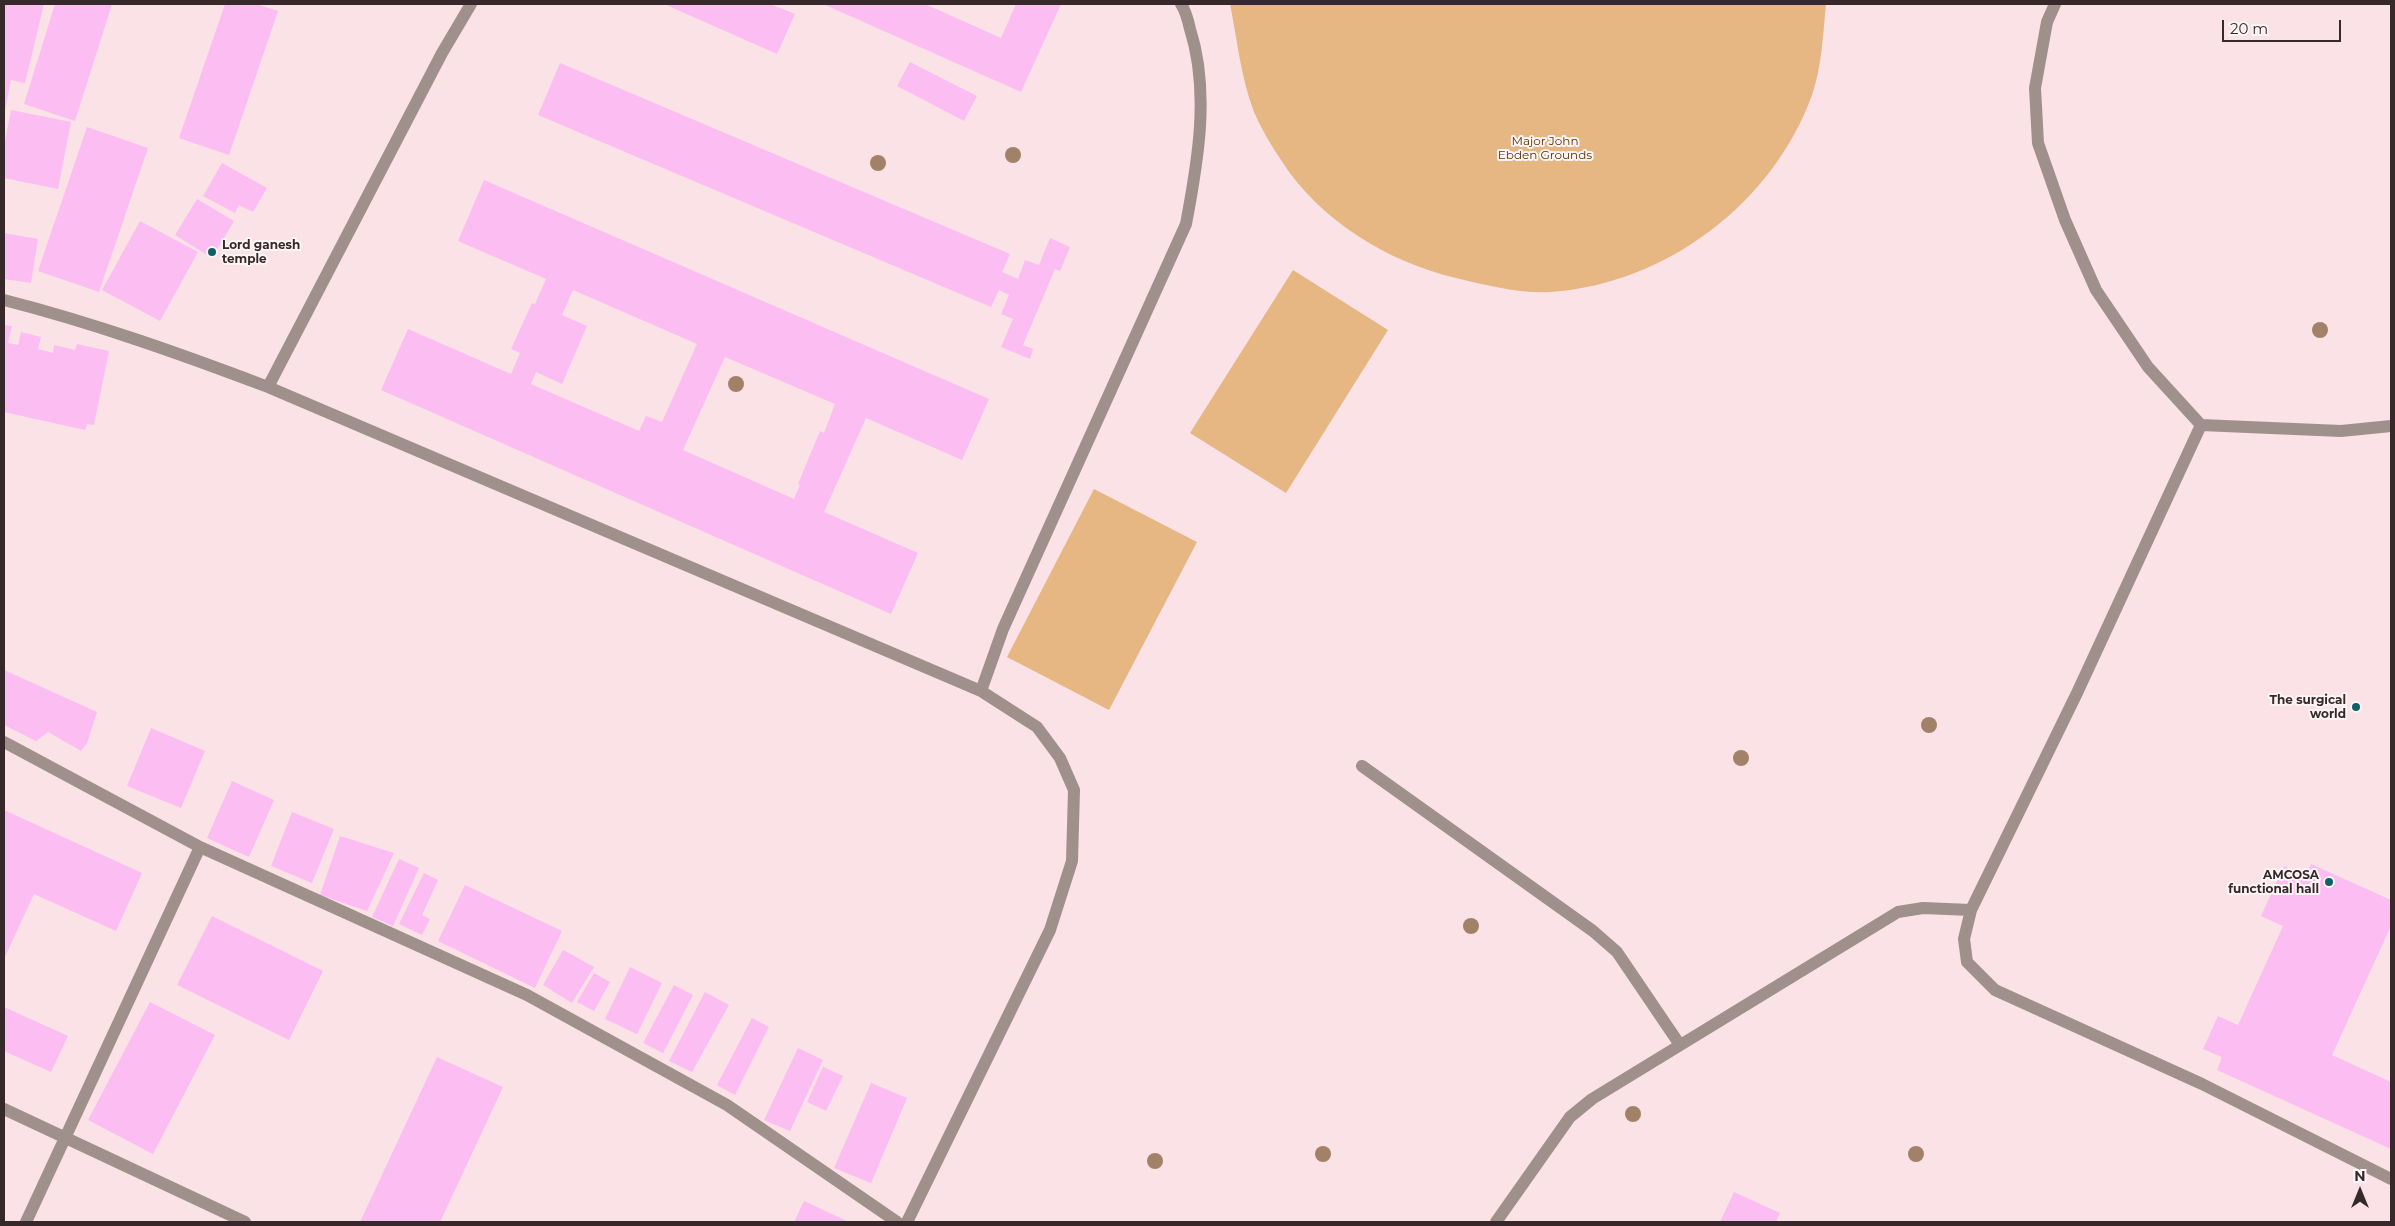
<!DOCTYPE html>
<html>
<head>
<meta charset="utf-8">
<style>
	body { margin:0 }
	#map { position:relative; width:2395px; height:1226px; overflow:hidden; background:#fbe2e7; font-family:Montserrat,sans-serif }
	canvas { display:block }
	.frame { position:absolute; inset:0; border:5px solid #37282b; pointer-events:none }
	.north { position:absolute; left:2335px; top:1166px; width:50px; height:50px; -webkit-text-stroke:4px #fdf4f6; paint-order:stroke; rotate:0deg; font-size:14px; font-weight:700; line-height:20px; text-align:center; color:#37282b }
	.north::after { content:''; display:block; margin:auto; width:18px; height:22px; background:#37282b; clip-path:polygon(50% 0,100% 100%,50% 72%,0 100%) }
	.scale { position:absolute; left:2222px; top:20px; width:119px; height:22px; box-sizing:border-box; border:2px solid #37282b; border-top:0; padding-left:6px; font-size:15px; line-height:18px; white-space:nowrap; color:#37282b; -webkit-text-stroke:4px #fdf4f6; paint-order:stroke }
</style>
</head>
<body>
<div id="map">
<canvas width="2395" height="1226"></canvas>
<div class="frame"></div>
<div class="north">N</div>
<div class="scale">20 m</div>
</div>
<script>
const c = document.querySelector('canvas').getContext('2d');
c.lineJoin = 'round';
function fill(path, color) { c.fillStyle = color; c.fill(path, 'evenodd'); }
function stroke(path, color, width, dash) { c.strokeStyle = color; c.lineWidth = width; c.lineCap = dash ? 'butt' : 'round'; c.setLineDash(dash || []); c.stroke(path); }
function label(font, color, halo, rows, align = 'center') {
  c.font = font + ' Montserrat,sans-serif'; c.lineWidth = 4; c.setLineDash([]); c.textBaseline = 'middle'; c.strokeStyle = halo; c.fillStyle = color; for (const [text, x, y, turn = 0] of rows) {
    c.save(); c.translate(x, y); c.rotate((+turn || 0) * Math.PI / 180); c.textAlign = isNaN(turn) ? turn : align; if (halo) c.strokeText(text, 0, 0); c.fillText(text, 0, 0); c.restore();
  }
}
fill(new Path2D(`
	M 1230,4 L 1826,4 C 1823,34 1822,66 1812,95 C 1773,203 1666,284 1551,292 C 1520,294 1486,285 1456,278 C 1388,262 1319,220 1281,160 C 1271,145 1261,128 1254,112 C 1241,78 1237,39 1230,4 Z
	M 1293,270 L 1388,330 L 1286,493 L 1190,433 Z
	M 1094,489 L 1197,542 L 1109,710 L 1007,657 Z`), '#e6b683');
fill(new Path2D(`
	M 4,4 L 44,4 L 25,83 L 11,80 L 5,110 Z
	M 55,4 L 112,4 L 75,121 L 24,104 Z
	M 225,4 L 256,4 L 278,11 L 229,155 L 179,138 Z
	M 664,4 L 770,4 L 795,14 L 777,54 Z
	M 823,4 L 925,4 L 1001,38 L 1016,4 L 1061,4 L 1021,92 Z
	M 910,62 L 977,96 L 964,121 L 897,86 Z
	M 560,63 L 1010,254 L 1002,272 L 1018,279 L 1025,260 L 1039,265 L 1050,238 L 1070,247 L 1060,271 L 1055,269 L 1023,345 L 1033,349 L 1030,359 L 1001,347 L 1013,319 L 1001,314 L 1009,295 L 999,290 L 991,307 L 538,115 Z
	M 11,110 L 71,122 L 58,189 L 4,178 L 4,146 Z
	M 87,127 L 148,148 L 99,292 L 38,271 Z
	M 222,163 L 267,188 L 253,212 L 239,205 L 235,213 L 203,196 Z
	M 484,180 L 989,399 L 962,460 L 866,418 L 824,512 L 918,553 L 891,614 L 381,390 L 408,329 L 511,374 L 520,353 L 511,349 L 532,303 L 535,304 L 546,279 L 458,241 ZM 573,290 L 697,344 L 662,422 L 646,416 L 639,431 L 531,384 L 536,372 L 562,384 L 587,326 L 562,315 ZM 725,357 L 835,404 L 824,433 L 820,431 L 798,484 L 800,485 L 794,499 L 683,450 Z
	M 197,199 L 234,221 L 212,258 L 175,235 Z
	M 140,221 L 198,252 L 160,321 L 102,290 Z
	M 4,233 L 38,239 L 31,283 L 4,279 Z
	M 4,325 L 12,326 L 8,343 L 18,345 L 21,332 L 41,337 L 38,349 L 53,353 L 54,345 L 75,350 L 77,344 L 109,351 L 94,425 L 87,424 L 85,430 L 4,412 Z
	M 4,670 L 97,712 L 87,743 L 81,751 L 48,732 L 36,741 L 4,725 Z
	M 151,728 L 205,751 L 181,808 L 127,786 Z
	M 232,781 L 274,800 L 249,857 L 207,838 Z
	M 4,810 L 142,873 L 116,931 L 34,894 L 4,959 Z
	M 292,812 L 334,829 L 312,883 L 271,866 Z
	M 340,836 L 394,853 L 367,911 L 320,895 Z
	M 399,859 L 419,868 L 393,926 L 372,917 Z
	M 2311,864 L 2391,900 L 2391,926 L 2332,1055 L 2391,1082 L 2391,1149 L 2217,1070 L 2222,1057 L 2203,1049 L 2218,1016 L 2238,1025 L 2283,926 L 2261,916 L 2284,866 L 2305,876 Z
	M 424,873 L 438,880 L 422,915 L 430,919 L 422,935 L 399,924 Z
	M 465,885 L 562,931 L 535,988 L 438,941 Z
	M 212,916 L 323,971 L 289,1040 L 177,985 Z
	M 563,950 L 594,967 L 572,1003 L 543,985 Z
	M 630,967 L 662,983 L 637,1034 L 605,1019 Z
	M 594,973 L 610,982 L 594,1011 L 577,1002 Z
	M 674,985 L 693,995 L 663,1053 L 643,1043 Z
	M 705,992 L 729,1005 L 692,1072 L 669,1061 Z
	M 150,1002 L 215,1035 L 153,1154 L 88,1120 Z
	M 4,1007 L 68,1036 L 51,1072 L 4,1051 Z
	M 752,1018 L 769,1027 L 735,1095 L 717,1085 Z
	M 798,1048 L 823,1060 L 790,1131 L 764,1120 Z
	M 437,1057 L 503,1087 L 440,1222 L 360,1222 Z
	M 823,1067 L 843,1076 L 826,1111 L 807,1102 Z
	M 871,1083 L 907,1098 L 871,1183 L 834,1168 Z
	M 1734,1192 L 1780,1213 L 1776,1222 L 1720,1222 Z
	M 804,1201 L 849,1222 L 794,1222 Z`), '#fcbdf2');
stroke(new Path2D(`
	M 2055,4 L 2047,22 L 2035,88 L 2038,143 L 2065,220 L 2096,290 L 2148,367 L 2201,425 L 2077,693 L 1971,910 L 1964,939 L 1967,962 L 1995,990 L 2202,1084 L 2391,1179
	M 2201,425 L 2341,431 L 2391,426
	M 1362,766 L 1593,931 L 1617,952 L 1680,1045
	M 1496,1222 L 1570,1117 L 1592,1099 L 1898,912 L 1923,908 L 1971,910`), '#a0908b', 12);
stroke(new Path2D(`
	M 4,300 C 94,323 181,354 268,387 L 981,691
	M 268,387 L 442,53 L 471,4
	M 4,742 L 200,847 L 527,995 L 727,1105 L 897,1222
	M 4,1109 L 245,1222
	M 26,1222 L 200,847
	M 907,1222 L 1050,930 L 1072,861 L 1074,790 L 1060,758 L 1037,727 L 981,691 L 1003,629 L 1186,224 C 1198,161 1210,91 1190,29 C 1188,20 1186,11 1181,4`), '#a0908b', 12);
c.fillStyle = '#a18269';
for (const [x, y] of [
	[1013,155],
	[878,163],
	[2320,330],
	[736,384],
	[1929,725],
	[1741,758],
	[1471,926],
	[1633,1114],
	[1323,1154],
	[1916,1154],
	[1155,1161]
]) { c.beginPath(); c.arc(x, y, 8, 0, 2 * Math.PI); c.fill(); }
for (const [x, y, r, color] of [
	[212,252,5,"#106167"],
	[2356,707,5,"#106167"],
	[2329,882,5,"#106167"]
]) { const dot = new Path2D(); dot.arc(x, y, r, 0, 2 * Math.PI); c.fillStyle = color; c.fill(dot); stroke(dot, '#fdf4f6', 2); }
label('12px', '#573402', '#fdf4f6', [
	["Major John",1545,141],
	["Ebden Grounds",1545,155]
]);
label('bold 12px', '#37282b', '#fdf4f6', [
	["Lord ganesh",222,245,"left"],
	["temple",222,259,"left"],
	["The surgical",2346,700],
	["world",2346,714],
	["AMCOSA",2319,875],
	["functional hall",2319,889]
], 'right');
</script>
</body>
</html>
